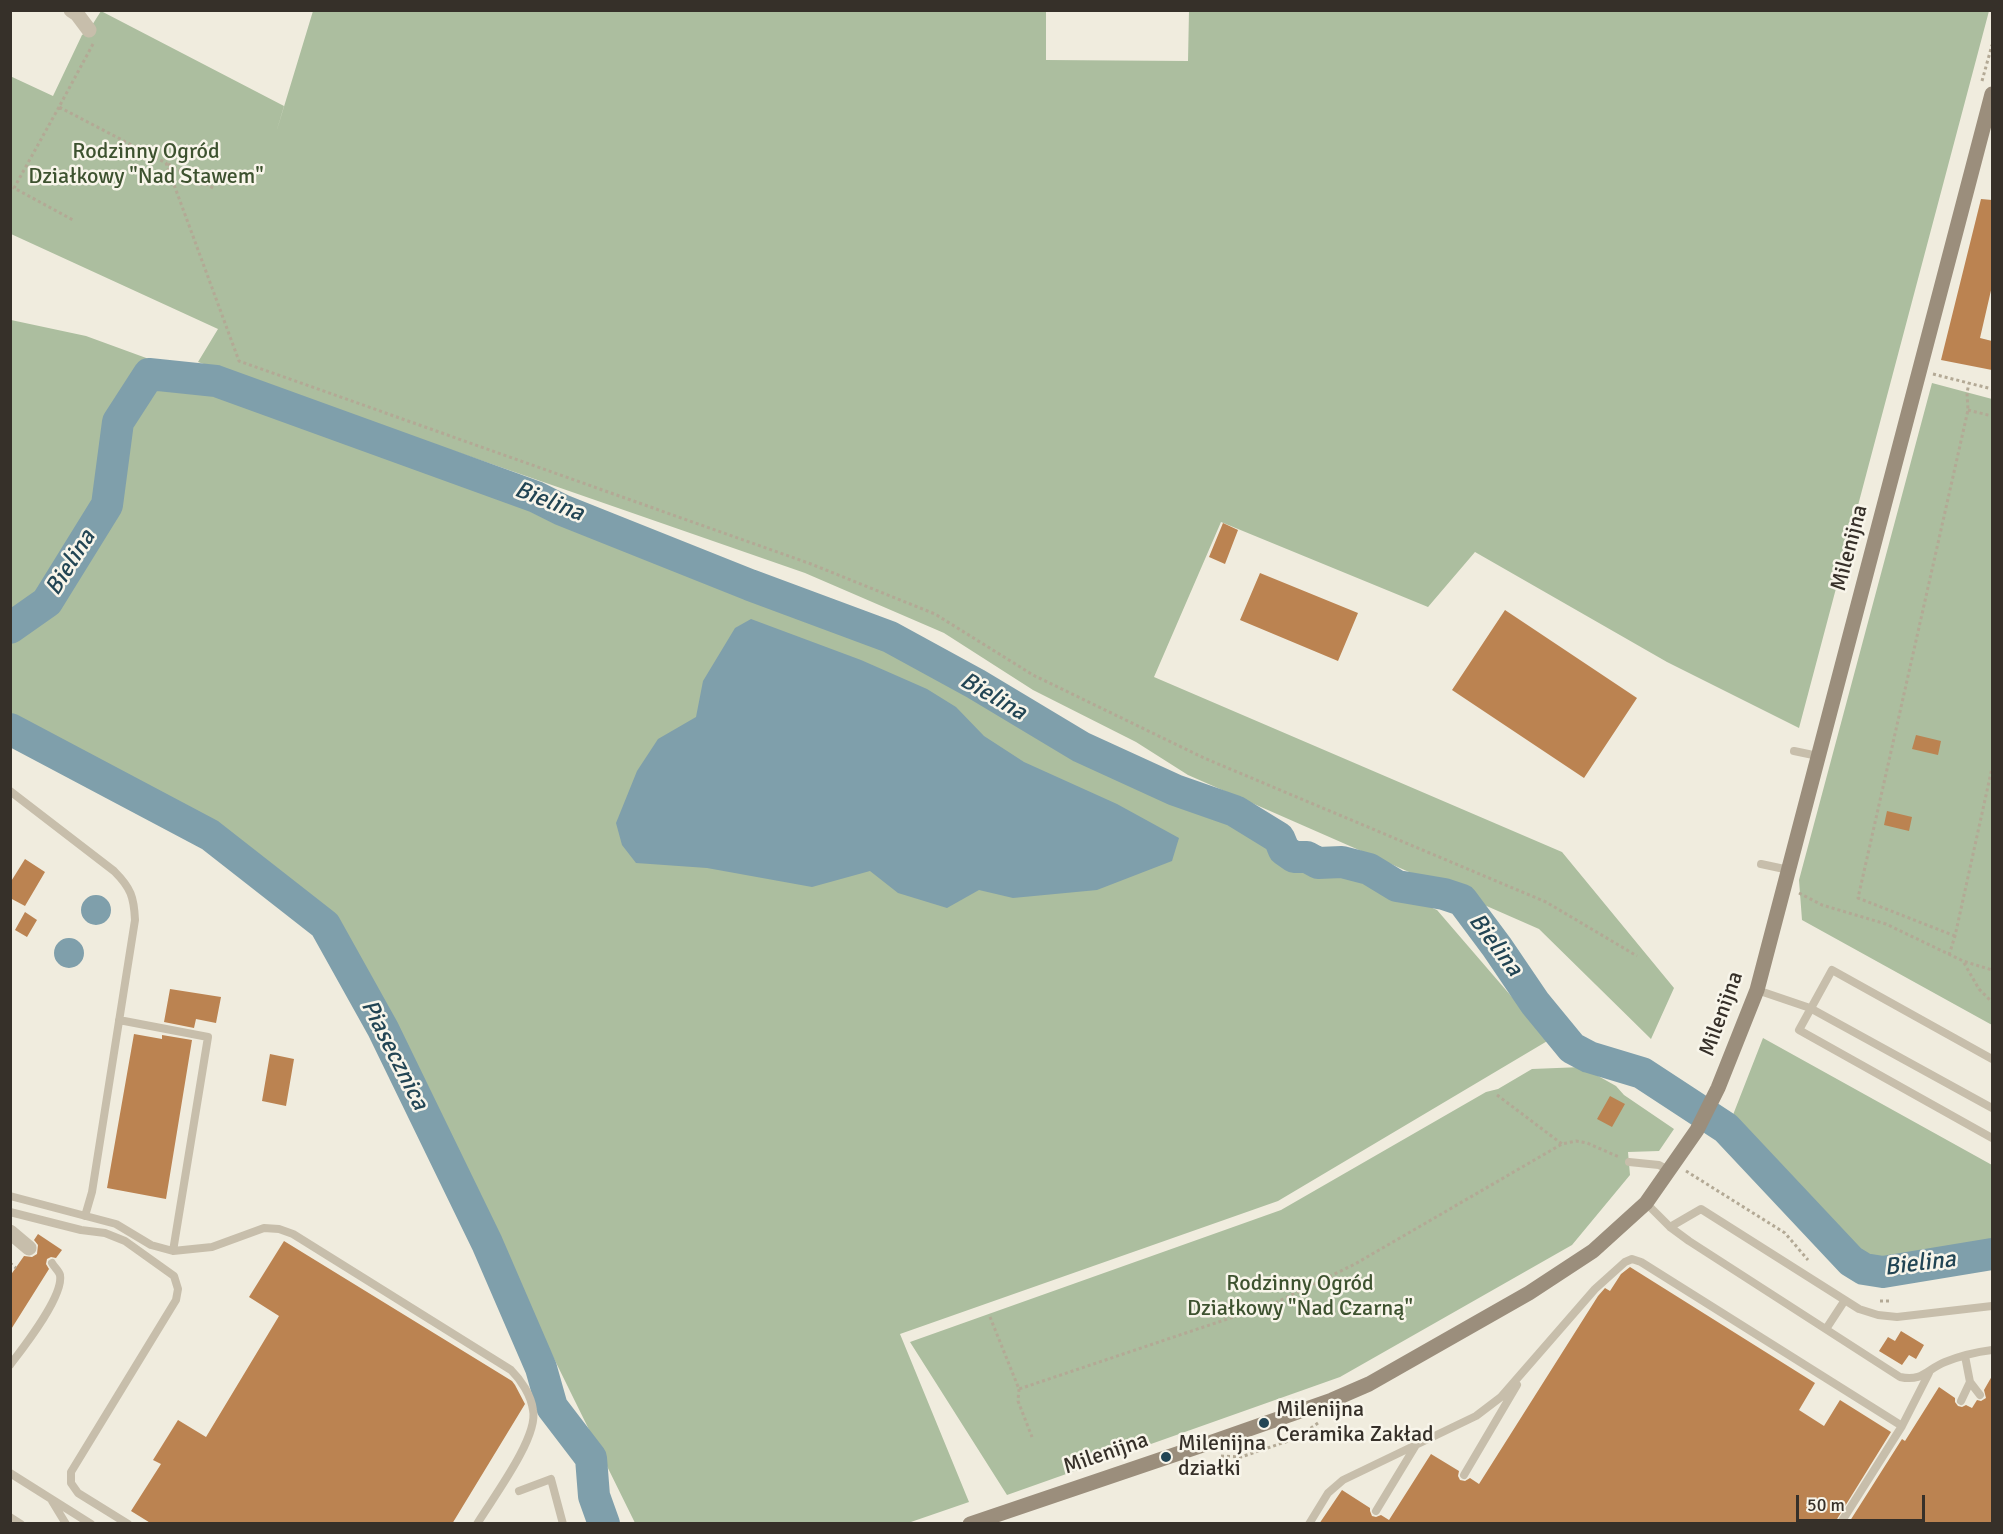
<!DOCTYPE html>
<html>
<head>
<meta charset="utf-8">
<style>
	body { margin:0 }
	#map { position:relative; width:2003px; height:1534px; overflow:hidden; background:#f0ecde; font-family:Signika,sans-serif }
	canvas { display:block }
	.frame { position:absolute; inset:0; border:12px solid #363029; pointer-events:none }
	.scale { position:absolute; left:1796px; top:1495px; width:129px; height:27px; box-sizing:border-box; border:3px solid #363029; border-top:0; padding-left:8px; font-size:18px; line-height:21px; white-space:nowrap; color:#363029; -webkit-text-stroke:4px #f8f5ea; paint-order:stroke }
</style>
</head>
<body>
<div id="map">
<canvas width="2003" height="1534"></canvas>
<div class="frame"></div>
<div class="scale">50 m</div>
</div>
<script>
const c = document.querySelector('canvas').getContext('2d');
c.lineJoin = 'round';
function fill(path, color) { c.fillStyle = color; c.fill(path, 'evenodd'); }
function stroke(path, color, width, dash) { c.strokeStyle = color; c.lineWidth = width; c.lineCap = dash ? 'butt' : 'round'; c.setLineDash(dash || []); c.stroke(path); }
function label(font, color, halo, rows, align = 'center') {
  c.font = font + ' Signika,sans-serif'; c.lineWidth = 5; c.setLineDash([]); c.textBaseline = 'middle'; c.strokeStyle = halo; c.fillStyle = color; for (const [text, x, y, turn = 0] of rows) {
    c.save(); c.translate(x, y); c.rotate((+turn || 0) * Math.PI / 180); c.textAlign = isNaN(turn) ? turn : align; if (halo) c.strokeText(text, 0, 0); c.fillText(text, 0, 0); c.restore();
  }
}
fill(new Path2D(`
	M 101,11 L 284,106 L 276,133 L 313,11 L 1046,11 L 1046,60 L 1188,61 L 1189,11 L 1989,11 L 1799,728 L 1667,662 L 1475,552 L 1428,607 L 1221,522 L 1154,677 L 1562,852 L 1674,988 L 1651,1039 L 1539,929 L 1188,775 L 1136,742 L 1033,690 L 944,633 L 805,573 L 198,362 L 218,329 L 11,234 L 10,76 L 53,96 L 82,35 L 89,30 Z
	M 11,320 L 86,336 L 535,500 L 887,643 L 1079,754 L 1437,910 L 1549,1040 L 1278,1201 L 900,1334 L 969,1502 L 908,1523 L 635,1523 L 401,1048 L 328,924 L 213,834 L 11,727 Z
	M 1932,383 L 1992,399 L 1992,1025 L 1802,920 L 1799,880 Z
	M 1763,1038 L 1992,1165 L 1992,1247 L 1884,1265 L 1866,1262 L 1855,1255 L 1731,1120 Z
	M 1582,1067 L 1616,1086 L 1624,1095 L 1674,1129 L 1659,1151 L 1628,1152 L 1630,1175 L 1572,1245 L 1340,1377 L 1007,1495 L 910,1342 L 1281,1210 L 1486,1092 L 1498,1089 L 1532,1069 Z`), '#acbe9f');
fill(new Path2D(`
	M 751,619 L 861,660 L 927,689 L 956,707 L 984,736 L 1024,762 L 1117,804 L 1179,838 L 1172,861 L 1097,890 L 1013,898 L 979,890 L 947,908 L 898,893 L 870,871 L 812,887 L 707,868 L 636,863 L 622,845 L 616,823 L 637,771 L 658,739 L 696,717 L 703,681 L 735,628 Z
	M81 910a15 15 0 1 1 30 0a15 15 0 1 1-30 0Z
	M54 953a15 15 0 1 1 30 0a15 15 0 1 1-30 0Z`), '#7f9fab');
stroke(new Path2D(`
	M 10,628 L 47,602 L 107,505 L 118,422 L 149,374 L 216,381 L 536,497 L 562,510 L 750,585 L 890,637 L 976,684 L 1081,747 L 1175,790 L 1235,811 L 1279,838 L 1284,850 L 1294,857 L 1307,857 L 1318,863 L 1342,862 L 1369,869 L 1397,886 L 1444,894 L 1462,900 L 1497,947 L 1535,1003 L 1572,1048 L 1589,1057 L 1642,1073 L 1726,1128 L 1851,1261 L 1864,1269 L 1883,1272 L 1992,1254
	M 10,729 L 210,835 L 325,925 L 383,1029 L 487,1243 L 541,1368 L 552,1407 L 591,1458 L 594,1496 L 604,1524`), '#7f9fab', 32);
fill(new Path2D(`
	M 1981,199 L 1992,200 L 1992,286 L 1980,338 L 1992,341 L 1992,370 L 1941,360 Z
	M 1223,523 L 1238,530 L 1225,564 L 1209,557 Z
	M 1260,573 L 1358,613 L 1338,661 L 1240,620 Z
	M 1505,610 L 1637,698 L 1584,778 L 1452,690 Z
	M 1916,735 L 1941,741 L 1938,755 L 1912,749 Z
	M 1887,811 L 1912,817 L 1909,831 L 1884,825 Z
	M 25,859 L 45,872 L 25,906 L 10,898 L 10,883 Z
	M 25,912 L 37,920 L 27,937 L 15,930 Z
	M 170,989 L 221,997 L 216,1023 L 196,1019 L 194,1028 L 164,1022 Z
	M 134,1034 L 162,1039 L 162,1035 L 192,1040 L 166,1199 L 107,1188 Z
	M 270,1054 L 294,1059 L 286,1106 L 262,1101 Z
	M 1610,1096 L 1625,1104 L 1612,1127 L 1597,1119 Z
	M 38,1234 L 62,1250 L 56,1258 L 51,1257 L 47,1259 L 46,1264 L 49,1269 L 10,1331 L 10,1276 L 24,1256 L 32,1257 L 37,1254 L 38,1245 L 34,1240 Z
	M 284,1241 L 512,1381 L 515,1385 L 525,1404 L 452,1524 L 152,1524 L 131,1511 L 161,1464 L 153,1460 L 178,1420 L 206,1437 L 279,1316 L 249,1297 Z
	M 1630,1267 L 1815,1383 L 1799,1410 L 1824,1426 L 1840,1400 L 1891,1432 L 1834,1524 L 1319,1524 L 1342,1490 L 1370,1508 L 1370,1511 L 1372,1516 L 1376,1517 L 1381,1515 L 1389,1520 L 1431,1454 L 1459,1471 L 1458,1476 L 1460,1480 L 1465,1481 L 1470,1478 L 1479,1484 L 1598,1296 L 1605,1288 L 1610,1291 L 1621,1274 Z
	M 1901,1331 L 1924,1345 L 1916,1359 L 1909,1355 L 1902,1365 L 1879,1351 L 1888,1337 L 1895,1341 Z
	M 1992,1376 L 1992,1524 L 1848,1524 L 1902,1439 L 1905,1441 L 1939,1387 L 1955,1398 L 1955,1402 L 1958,1406 L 1962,1407 L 1966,1405 L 1972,1408 L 1977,1400 L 1981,1401 L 1986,1398 L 1984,1390 Z`), '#bb8351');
stroke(new Path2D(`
	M 93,44 L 59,107 L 166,163 L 239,361 L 811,564 L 935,614 L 1033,675 L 1204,758 L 1546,902 L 1637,956
	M 1982,81 L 1992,45
	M 59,107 L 14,188 L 73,220
	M 168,164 L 215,189
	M 1933,374 L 1992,389
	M 1968,410 L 1992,416
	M 1799,893 L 1822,905 L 1886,924 L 1963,961 L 1992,970
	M 1955,936 L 1858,898 L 1968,410 L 1967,393 L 1969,383
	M 1949,955 L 1955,936 L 1992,768
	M 1964,963 L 1979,989 L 1992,1002
	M 1497,1095 L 1562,1144
	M 1686,1171 L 1785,1233 L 1808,1260
	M 10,1263 L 16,1268
	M 1880,1301 L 1889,1301
	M 990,1317 L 1019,1389 L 1275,1303 L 1355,1264 L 1562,1144 L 1576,1141 L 1587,1143 L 1619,1157
	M 1019,1389 L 1018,1401 L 1032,1437
	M 1221,1456 L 1241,1457 L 1297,1438 L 1318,1423`), '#b3a995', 3, [3, 3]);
stroke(new Path2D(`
	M 1794,751 L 1818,756
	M 10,791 L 114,871 C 131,888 134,897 135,920 L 92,1192 L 85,1216
	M 1761,864 L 1789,870
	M 1757,990 L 1810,1008 L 1992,1108
	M 119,1020 L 208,1037 L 173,1251
	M 1992,1059 L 1832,970 L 1799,1030 L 1992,1138
	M 1629,1162 L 1659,1165 L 1670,1171
	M 10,1196 L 116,1224 L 151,1245 L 173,1251 L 212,1247 L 264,1228 L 279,1229 L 293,1234 L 511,1370 C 521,1380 531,1395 533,1410 C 539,1437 492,1499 477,1524
	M 1646,1203 L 1670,1227 L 1689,1241 L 1900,1377 C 1923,1382 1927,1369 1945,1362 C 1960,1356 1976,1352 1992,1350
	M 10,1212 L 81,1230 L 105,1233 L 125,1241 L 174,1276 L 178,1289 L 176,1300 L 71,1472 L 71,1483 L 78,1493 L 128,1524
	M 1670,1227 L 1701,1209 L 1859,1309 L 1878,1315 L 1897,1317 L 1992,1306
	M 1826,1329 L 1845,1300
	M 10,1365 C 23,1348 64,1296 60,1275 C 59,1271 54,1267 52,1263
	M 1970,1382 L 1980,1395
	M 1961,1401 L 1970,1382 L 1965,1356
	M 1902,1426 L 1929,1373
	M 10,1473 L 91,1524
	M 1464,1475 L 1517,1385
	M 519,1491 L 551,1479 L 563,1524
	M 52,1501 L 66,1524
	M 1376,1511 L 1416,1445
	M 10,1517 L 21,1524
	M 1309,1524 L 1328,1493 L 1343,1480 L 1476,1416 L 1501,1397 L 1595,1289 L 1625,1262 L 1632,1259 L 1641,1262 L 1902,1426 L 1840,1524`), '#c7beab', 8);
stroke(new Path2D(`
	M 71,10 L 77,14 L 89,30
	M 10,1232 L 29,1248`), '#c7beab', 15);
stroke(new Path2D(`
	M 970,1524 L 1212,1442 L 1332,1400 L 1369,1384 L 1529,1293 L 1593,1251 L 1646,1203 L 1697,1130 L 1718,1088 L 1757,990 L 1992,94`), '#9b8e7c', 15);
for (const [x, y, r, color] of [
	[1264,1423,6,"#224554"],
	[1166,1457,6,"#224554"]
]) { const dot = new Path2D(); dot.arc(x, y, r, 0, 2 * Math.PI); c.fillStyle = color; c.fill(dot); stroke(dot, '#f8f5ea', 2); }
label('22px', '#3d522f', '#f8f5ea', [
	["Rodzinny Ogród",146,152],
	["Działkowy \"Nad Stawem\"",146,177],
	["Rodzinny Ogród",1300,1284],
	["Działkowy \"Nad Czarną\"",1300,1309]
]);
label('22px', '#363029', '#f8f5ea', [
	["Milenijna",1850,548,-75],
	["Milenijna",1722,1014,-70],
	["Milenijna",1106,1454,-19]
]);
label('22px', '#363029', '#f8f5ea', [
	["Milenijna",1276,1410],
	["Ceramika Zakład",1276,1435],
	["Milenijna",1178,1444],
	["działki",1178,1469]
], 'left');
label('italic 24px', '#224554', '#f8f5ea', [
	["Bielina",549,502,21],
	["Bielina",71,563,-58],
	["Bielina",993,697,30],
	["Bielina",1495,945,53],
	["Piasecznica",394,1055,63],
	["Bielina",1920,1264,-7]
]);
</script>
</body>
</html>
